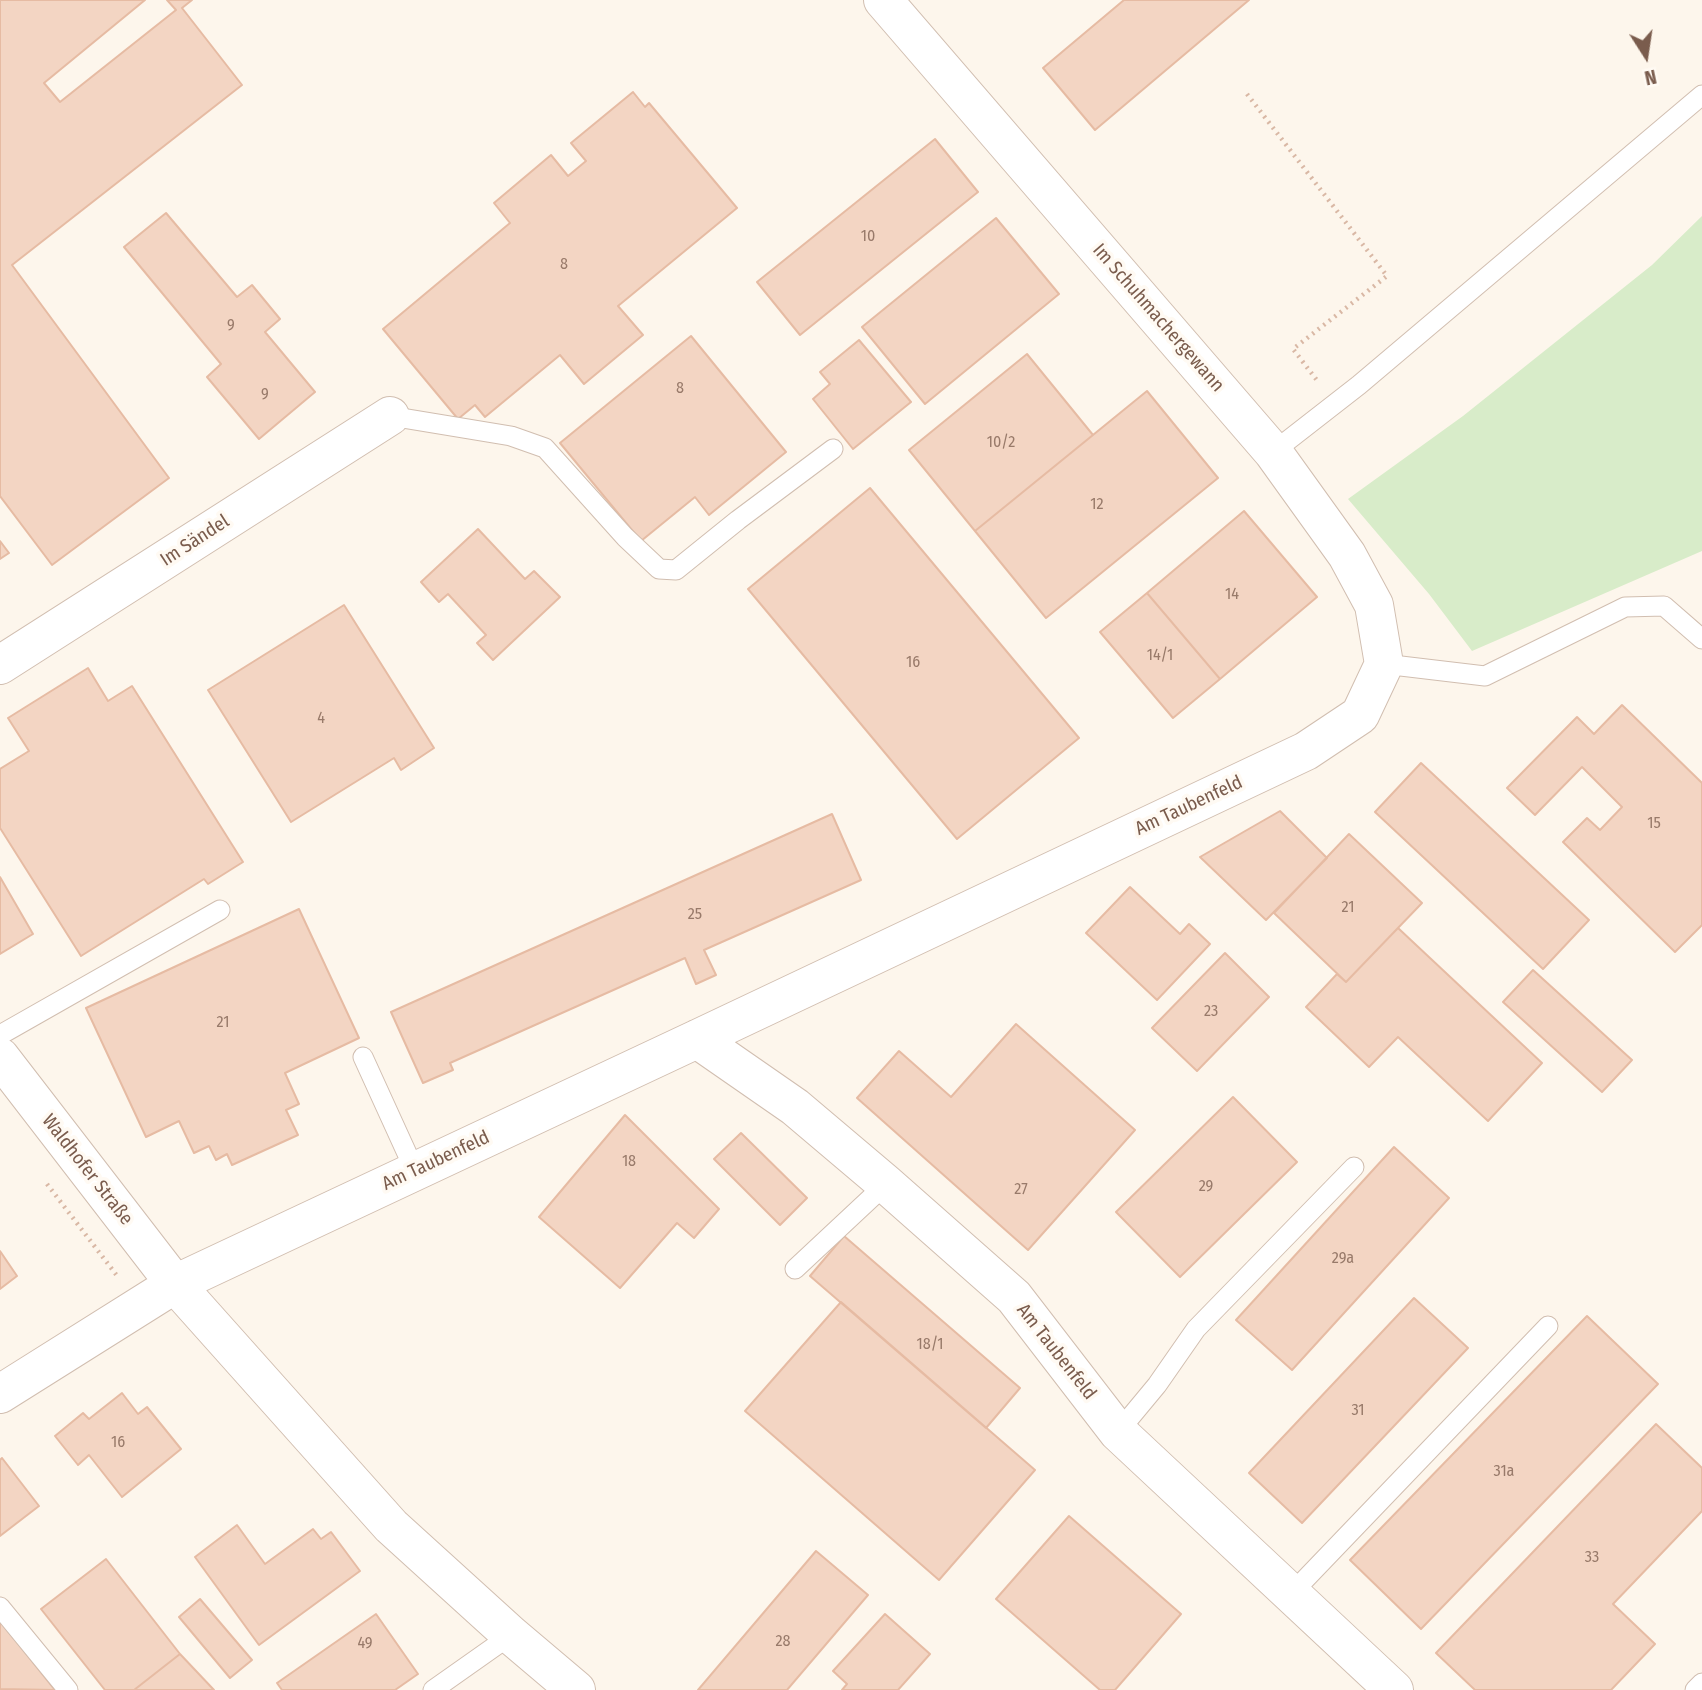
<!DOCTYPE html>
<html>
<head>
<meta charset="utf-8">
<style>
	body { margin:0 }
	#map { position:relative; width:1702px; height:1690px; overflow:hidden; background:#fdf6ec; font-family:"Fira Sans Condensed",sans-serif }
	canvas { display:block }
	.north { position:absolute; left:1611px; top:21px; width:70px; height:70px; -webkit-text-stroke:5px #fffaf3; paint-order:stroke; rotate:168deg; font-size:19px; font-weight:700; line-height:28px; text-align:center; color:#7a5c4d }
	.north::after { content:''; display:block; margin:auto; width:24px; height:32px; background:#7a5c4d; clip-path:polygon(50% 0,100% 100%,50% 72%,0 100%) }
</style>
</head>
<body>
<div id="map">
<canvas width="1702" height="1690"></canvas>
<div class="north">N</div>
</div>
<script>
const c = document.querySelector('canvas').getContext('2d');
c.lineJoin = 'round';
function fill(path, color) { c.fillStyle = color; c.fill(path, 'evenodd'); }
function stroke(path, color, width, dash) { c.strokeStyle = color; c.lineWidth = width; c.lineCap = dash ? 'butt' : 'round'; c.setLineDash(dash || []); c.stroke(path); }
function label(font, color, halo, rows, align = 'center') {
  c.font = font + ' "Fira Sans Condensed",sans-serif'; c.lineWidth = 7; c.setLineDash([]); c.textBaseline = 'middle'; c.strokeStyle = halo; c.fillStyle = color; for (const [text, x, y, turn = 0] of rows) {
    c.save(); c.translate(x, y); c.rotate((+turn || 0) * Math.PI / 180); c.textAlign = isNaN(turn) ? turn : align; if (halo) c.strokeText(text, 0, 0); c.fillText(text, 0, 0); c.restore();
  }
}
fill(new Path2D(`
	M 1702,216 L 1702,551 L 1472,651 L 1429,594 L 1348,499 L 1463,416 L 1652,265 Z`), '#d8ecc9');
const building = new Path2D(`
	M 0,0 L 145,0 L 44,83 L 60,102 L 176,10 L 167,0 L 192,0 L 182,8 L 242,85 L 12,265 L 169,478 L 52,565 L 0,496 Z
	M 1124,0 L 1249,0 L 1095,130 L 1043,68 Z
	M 633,92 L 645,107 L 649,103 L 737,208 L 618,306 L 643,335 L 584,384 L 560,355 L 485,417 L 475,405 L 458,419 L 383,329 L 510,223 L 494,203 L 551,155 L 568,176 L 586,161 L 571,143 Z
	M 935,139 L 978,192 L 800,335 L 757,282 Z
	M 166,213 L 237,297 L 252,285 L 280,319 L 265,332 L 315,392 L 259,439 L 207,377 L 221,364 L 124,247 Z
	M 996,218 L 1059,294 L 925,404 L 862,327 Z
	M 691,336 L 786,452 L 709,515 L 695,497 L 641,541 L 560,443 Z
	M 859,340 L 911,402 L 853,449 L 813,399 L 830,384 L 820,372 Z
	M 1027,354 L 1093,435 L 975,531 L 909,450 Z
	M 1147,391 L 1218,478 L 1046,618 L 975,531 Z
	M 870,488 L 1079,738 L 957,839 L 748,589 Z
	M 1244,511 L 1317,597 L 1220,679 L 1147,593 Z
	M 478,529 L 525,579 L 534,571 L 560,597 L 493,660 L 477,643 L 486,635 L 448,594 L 439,602 L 421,582 Z
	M 0,541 L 9,553 L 0,559 Z
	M 1147,593 L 1220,679 L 1173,718 L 1100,632 Z
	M 344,605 L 434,748 L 401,770 L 394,758 L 291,822 L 208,690 Z
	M 88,668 L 108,701 L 132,686 L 243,862 L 208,884 L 204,879 L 81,956 L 0,828 L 0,769 L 29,751 L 8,718 Z
	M 1622,705 L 1702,783 L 1702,925 L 1675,952 L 1563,842 L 1587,818 L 1600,830 L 1622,807 L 1582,767 L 1535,815 L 1507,788 L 1577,717 L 1594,734 Z
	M 1421,763 L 1589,920 L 1543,969 L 1375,812 Z
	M 1280,811 L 1327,858 L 1266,920 L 1200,857 Z
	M 832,814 L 861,880 L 704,950 L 716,975 L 696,984 L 685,958 L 450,1063 L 453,1070 L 423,1083 L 391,1012 Z
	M 1349,834 L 1422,903 L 1346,982 L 1274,913 Z
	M 0,877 L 33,934 L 0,954 Z
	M 1130,887 L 1180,934 L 1189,924 L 1210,944 L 1157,1000 L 1086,933 Z
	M 299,909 L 359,1038 L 285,1073 L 299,1104 L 286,1110 L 298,1135 L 232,1165 L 227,1154 L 216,1160 L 209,1146 L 194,1153 L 179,1121 L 146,1137 L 86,1008 Z
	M 1398,928 L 1542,1063 L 1488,1121 L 1398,1037 L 1369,1067 L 1306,1007 L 1337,974 L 1346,982 Z
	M 1225,953 L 1269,997 L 1197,1071 L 1152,1028 Z
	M 1533,970 L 1632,1060 L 1602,1092 L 1503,1002 Z
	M 1016,1024 L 1135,1130 L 1028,1250 L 857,1098 L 899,1051 L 951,1097 Z
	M 1233,1097 L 1297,1162 L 1180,1277 L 1116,1212 Z
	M 625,1115 L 719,1209 L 694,1238 L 677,1223 L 620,1288 L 539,1217 Z
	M 741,1133 L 807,1198 L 780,1225 L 714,1159 Z
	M 1394,1147 L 1449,1198 L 1292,1370 L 1236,1320 Z
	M 844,1236 L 1020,1388 L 986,1428 L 810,1276 Z
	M 0,1251 L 17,1276 L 0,1289 Z
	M 1414,1298 L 1468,1348 L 1302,1523 L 1249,1473 Z
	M 841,1302 L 1035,1470 L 939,1580 L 745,1411 Z
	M 1587,1316 L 1658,1384 L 1421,1629 L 1350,1560 Z
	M 122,1393 L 138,1414 L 147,1407 L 181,1449 L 122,1497 L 89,1455 L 78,1465 L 55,1436 L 83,1413 L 89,1419 Z
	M 1656,1424 L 1702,1468 L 1702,1511 L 1613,1604 L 1655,1644 L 1611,1690 L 1475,1690 L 1436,1653 Z
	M 2,1458 L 39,1506 L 0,1536 L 0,1460 Z
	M 1069,1516 L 1181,1614 L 1115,1690 L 1100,1690 L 996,1599 Z
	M 237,1525 L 265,1564 L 313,1529 L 321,1539 L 331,1532 L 360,1571 L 259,1645 L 195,1557 Z
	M 816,1551 L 868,1595 L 787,1690 L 698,1690 Z
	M 106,1559 L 180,1654 L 134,1690 L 105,1690 L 41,1609 Z
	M 200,1599 L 252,1660 L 230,1678 L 179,1617 Z
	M 376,1614 L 418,1674 L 395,1690 L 282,1690 L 277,1683 Z
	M 885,1614 L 930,1654 L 898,1690 L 842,1690 L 847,1684 L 833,1671 Z
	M 0,1621 L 55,1690 L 0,1689 Z
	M 180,1654 L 214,1690 L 134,1690 Z`);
fill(building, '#f3d5c3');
stroke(building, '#e6bba3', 2);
const lane = new Path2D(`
	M 390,416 L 511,436 L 545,448 L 625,537 L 659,569 L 676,570 L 738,520 L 833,449
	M 1273,452 L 1359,385 L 1702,95
	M 1384,664 L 1485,676 L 1625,607 L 1664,606 L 1702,639
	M 0,1035 L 220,910
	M 363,1057 L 415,1171
	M 795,1269 L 886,1184
	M 1118,1432 L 1157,1385 L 1196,1329 L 1354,1167
	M 1291,1594 L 1548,1326
	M 0,1607 L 68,1690
	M 433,1690 L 511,1635
	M 1695,1690 L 1702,1683`);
const street = new Path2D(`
	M 0,665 L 390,416
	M 697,1039 L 795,1107 L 886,1184 L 1014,1297 L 1118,1432 L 1394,1690
	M 0,1057 L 175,1284 L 391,1526 L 511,1635 L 576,1690
	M 0,1394 L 175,1284 L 697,1039 L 1306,751 L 1360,715 L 1384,664 L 1374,605 L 1347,555 L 1273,452 L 883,0`);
stroke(lane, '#d1beb0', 21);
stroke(street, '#d1beb0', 40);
stroke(new Path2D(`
	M 1247,94 L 1387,276 L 1293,349 L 1319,383
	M 47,1184 L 118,1277`), '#d9b8a5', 4.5, [2, 5]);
stroke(lane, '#fff', 19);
stroke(street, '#fff', 38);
label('16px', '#987a6a', null, [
	["10",868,237],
	["8",564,265],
	["9",231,326],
	["8",680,389],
	["9",265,395],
	["10/2",1001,443],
	["12",1097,505],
	["14",1232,595],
	["14/1",1160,656],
	["16",913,663],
	["4",321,719],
	["15",1654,824],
	["21",1348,908],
	["25",695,915],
	["23",1211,1012],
	["21",223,1023],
	["18",629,1162],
	["29",1206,1187],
	["27",1021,1190],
	["29a",1343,1259],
	["18/1",930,1345],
	["31",1358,1411],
	["16",118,1443],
	["31a",1504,1472],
	["33",1592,1558],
	["28",783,1642],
	["49",365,1644]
]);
label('19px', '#7a5c4d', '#fffaf3', [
	["Im Schuhmachergewann",1158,318,49],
	["Im Sändel",195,541,-33],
	["Am Taubenfeld",1189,806,-25],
	["Am Taubenfeld",436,1161,-25],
	["Waldhofer Straße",87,1170,52],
	["Am Taubenfeld",1056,1352,52]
]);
</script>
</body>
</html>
